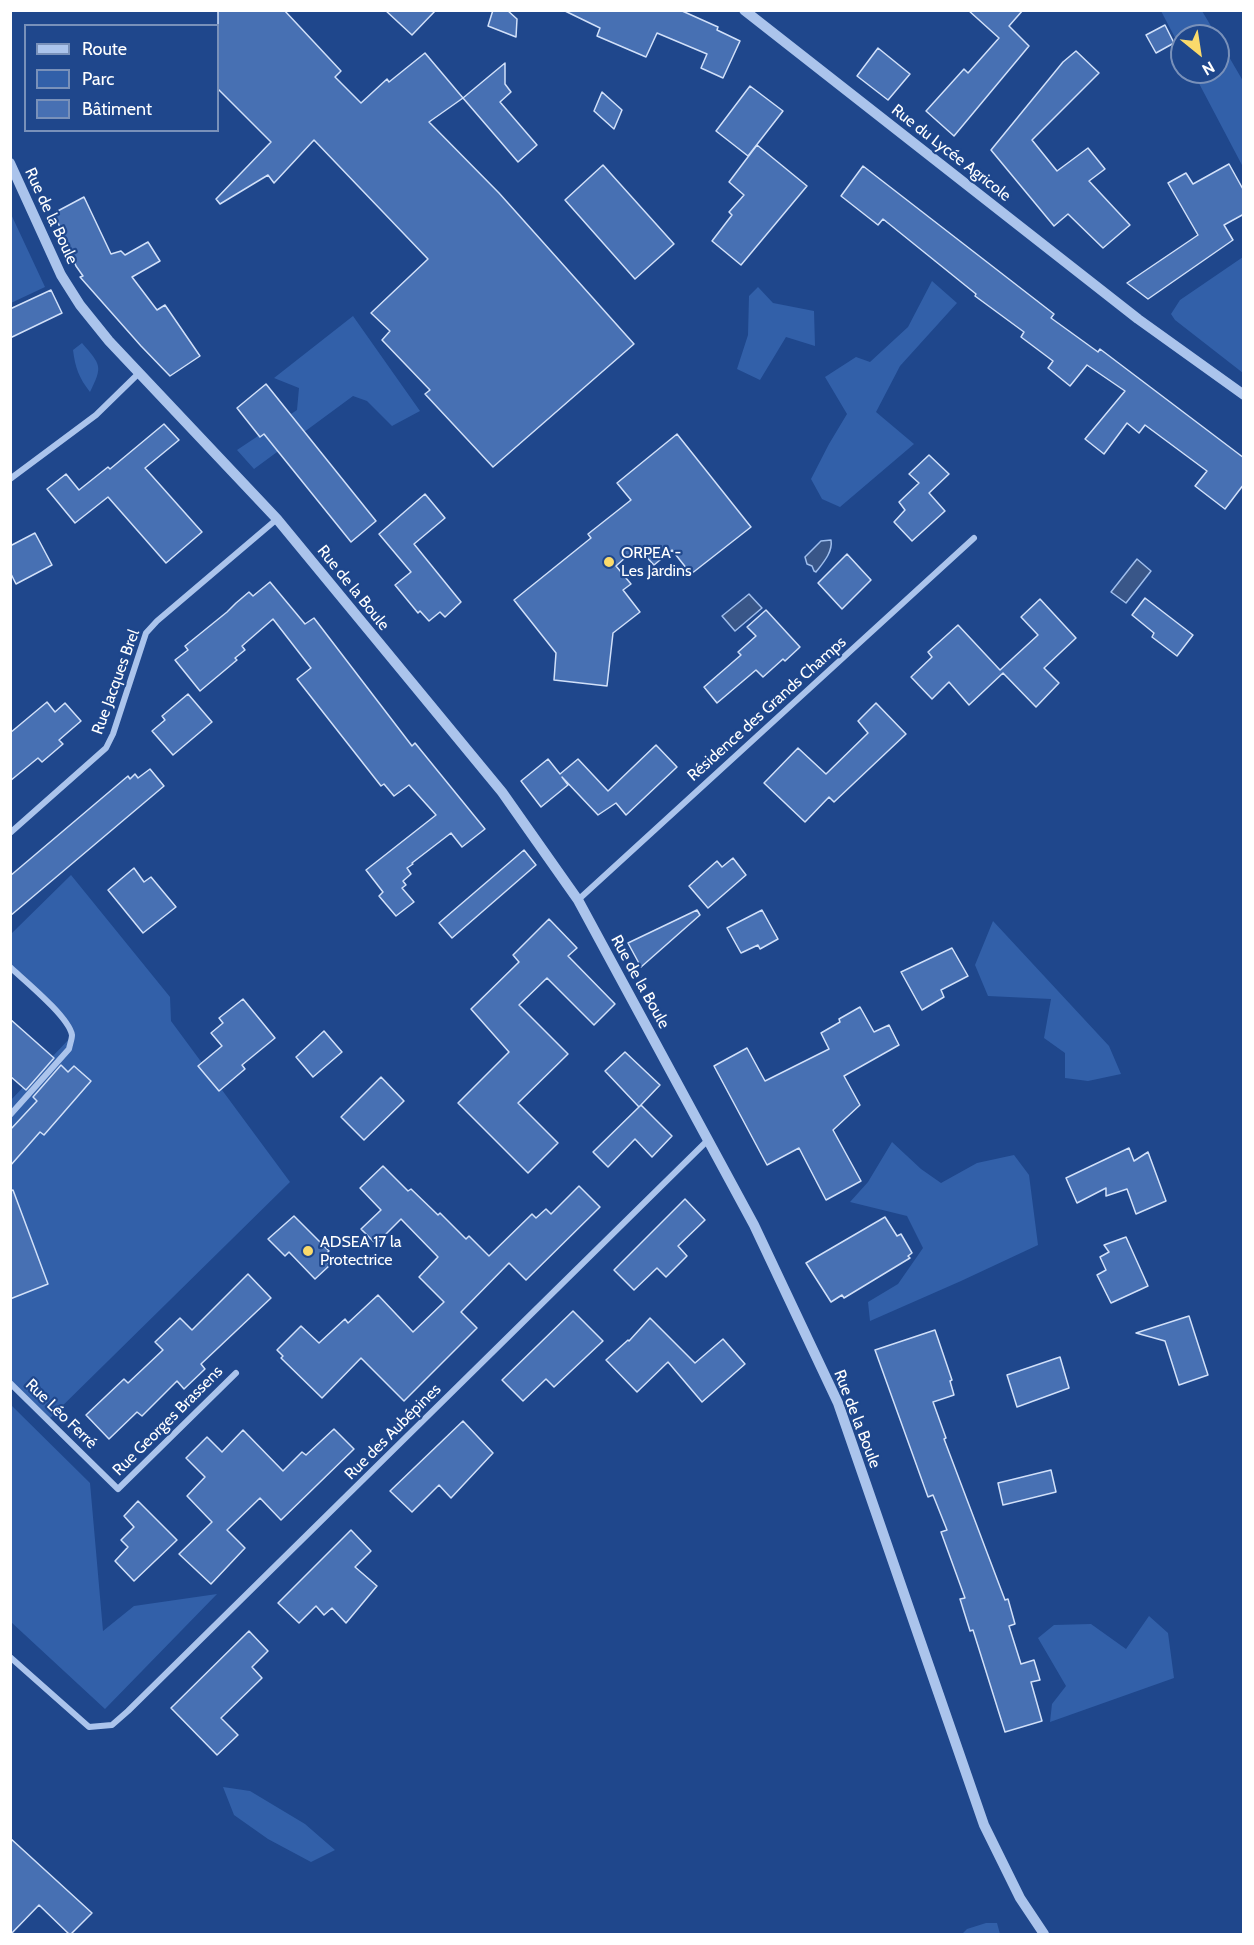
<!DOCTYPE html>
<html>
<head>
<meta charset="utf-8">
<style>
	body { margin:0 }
	#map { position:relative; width:1254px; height:1945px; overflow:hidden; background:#1f478c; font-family:Cabin,sans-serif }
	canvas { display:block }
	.frame { position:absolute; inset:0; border:12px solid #fff; pointer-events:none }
	.legend { position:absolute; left:24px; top:24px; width:195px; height:108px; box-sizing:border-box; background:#1f478c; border:2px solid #7991ba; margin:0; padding:8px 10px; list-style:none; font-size:18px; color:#fff }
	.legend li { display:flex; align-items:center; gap:12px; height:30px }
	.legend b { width:30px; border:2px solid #7991ba }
	.north { position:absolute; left:1170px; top:24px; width:60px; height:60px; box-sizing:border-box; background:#1f478c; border:2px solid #7991ba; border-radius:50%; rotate:150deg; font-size:16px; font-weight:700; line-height:24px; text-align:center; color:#fff }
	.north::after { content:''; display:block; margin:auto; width:21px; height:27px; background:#fada6b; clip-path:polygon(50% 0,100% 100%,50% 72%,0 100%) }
</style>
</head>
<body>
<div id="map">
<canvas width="1254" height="1945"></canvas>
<div class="frame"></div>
<ul class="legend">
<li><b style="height:8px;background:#abc4ec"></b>Route</li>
<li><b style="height:16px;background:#3260a9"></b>Parc</li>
<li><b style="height:16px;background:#4770b3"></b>Bâtiment</li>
</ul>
<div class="north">N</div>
</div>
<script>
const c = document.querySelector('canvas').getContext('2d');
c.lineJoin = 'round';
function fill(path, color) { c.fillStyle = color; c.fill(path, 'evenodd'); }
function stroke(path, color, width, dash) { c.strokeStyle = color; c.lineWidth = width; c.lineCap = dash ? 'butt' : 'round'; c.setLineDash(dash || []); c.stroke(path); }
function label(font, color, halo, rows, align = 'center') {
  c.font = font + ' Cabin,sans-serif'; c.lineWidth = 4.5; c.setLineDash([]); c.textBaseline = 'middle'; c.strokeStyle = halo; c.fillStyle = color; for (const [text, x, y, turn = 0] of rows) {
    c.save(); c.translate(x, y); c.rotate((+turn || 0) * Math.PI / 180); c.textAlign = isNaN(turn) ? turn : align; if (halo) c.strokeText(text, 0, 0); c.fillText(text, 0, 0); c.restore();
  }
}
fill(new Path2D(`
	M 1161,11 L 1202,11 L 1217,36 L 1182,36 L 1182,51 Z
	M 1218,38 L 1243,81 L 1243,167 L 1193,72 L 1218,72 Z
	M 10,212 L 45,287 L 11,303 L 10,303 Z
	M 1243,257 L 1243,373 L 1175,320 L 1171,314 L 1180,300 Z
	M 932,281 L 957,303 L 900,366 L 876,412 L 914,444 L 840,507 L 822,499 L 811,479 L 829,444 L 847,414 L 825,377 L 856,357 L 870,362 L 908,327 Z
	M 758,287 L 773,303 L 814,311 L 815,346 L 786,337 L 760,380 L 737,369 L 748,335 L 749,296 Z
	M 353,316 L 420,411 L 392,426 L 367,401 L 353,396 L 254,469 L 237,450 L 297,410 L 299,388 L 274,378 Z
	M 82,343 C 101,365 103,366 90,392 C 79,378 75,367 73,350 Z
	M 71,875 L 170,997 L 171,1021 L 290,1182 L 48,1420 L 11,1383 L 10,1101 L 72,1036 L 69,1026 L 11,967 L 11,934 Z
	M 993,921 L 1109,1046 L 1121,1074 L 1088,1081 L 1065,1078 L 1065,1053 L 1044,1038 L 1051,999 L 988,996 L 975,965 Z
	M 892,1142 L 921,1169 L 941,1183 L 977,1163 L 1014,1155 L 1029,1175 L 1038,1245 L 961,1281 L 870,1321 L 868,1302 L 898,1284 L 923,1248 L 907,1216 L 850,1202 L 868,1182 Z
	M 11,1405 L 90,1483 L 103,1631 L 134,1606 L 217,1594 L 105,1709 L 11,1622 Z
	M 1149,1616 L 1168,1633 L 1174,1678 L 1050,1722 L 1052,1704 L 1066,1686 L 1038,1638 L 1054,1625 L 1091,1624 L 1126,1649 Z
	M 223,1787 L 250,1791 L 305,1824 L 335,1850 L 311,1862 L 268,1839 L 234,1815 Z
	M 986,1923 L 997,1923 L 1000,1934 L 962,1934 L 967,1929 Z`), '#3260a9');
const water = new Path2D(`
	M 831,540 C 833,552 823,563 816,572 L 814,571 L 812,566 L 807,564 L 805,557 L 821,541 Z
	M 1137,559 L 1151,571 L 1126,603 L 1111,592 Z
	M 749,594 L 762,608 L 735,631 L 722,616 Z`);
fill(water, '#395688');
stroke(water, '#9fbeed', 1.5);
const building = new Path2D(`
	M 218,10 L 284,10 L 341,71 L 335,77 L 361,103 L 387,79 L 389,82 L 425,53 L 463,98 L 505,63 L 505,84 L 511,92 L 500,102 L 537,145 L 518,162 L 463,98 L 429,122 L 499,193 L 634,344 L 493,467 L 425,394 L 430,390 L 382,340 L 390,331 L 371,313 L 428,259 L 314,140 L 274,183 L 268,175 L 220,204 L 216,199 L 271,142 L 218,89 Z
	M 385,10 L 436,10 L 412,35 Z
	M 493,10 L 507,10 L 517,19 L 516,37 L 488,26 Z
	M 563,10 L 680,10 L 718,27 L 717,30 L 740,41 L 723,78 L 701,68 L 707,54 L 657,33 L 646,57 L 597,36 L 600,28 Z
	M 968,10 L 1023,10 L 1009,26 L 1029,46 L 954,136 L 926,111 L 964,69 L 968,73 L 999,38 Z
	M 1165,25 L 1174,43 L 1156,53 L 1146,35 Z
	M 878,48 L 910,74 L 888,100 L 857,76 Z
	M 1076,51 L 1099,73 L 1032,140 L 1057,171 L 1088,148 L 1105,169 L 1089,181 L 1130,225 L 1103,248 L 1068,214 L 1054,226 L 991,150 L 1063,62 Z
	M 750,86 L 783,111 L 748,156 L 716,131 Z
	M 602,92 L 622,110 L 614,129 L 594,111 Z
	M 757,145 L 807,186 L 741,265 L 712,241 L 732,215 L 729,212 L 744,195 L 729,182 Z
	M 1229,164 L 1244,191 L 1244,214 L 1224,225 L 1233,240 L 1148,299 L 1127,283 L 1198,235 L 1168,183 L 1186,173 L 1193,184 Z
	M 603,165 L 674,244 L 635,279 L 565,200 Z
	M 863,166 L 1054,314 L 1051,318 L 1098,352 L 1100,349 L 1244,458 L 1244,484 L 1225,509 L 1195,486 L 1207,471 L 1145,425 L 1139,433 L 1127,423 L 1104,454 L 1085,439 L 1125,391 L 1087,365 L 1070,386 L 1048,368 L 1053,361 L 1021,337 L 1024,332 L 975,296 L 976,294 L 883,219 L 878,225 L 841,196 Z
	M 84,197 L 111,254 L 121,251 L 125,255 L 148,242 L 160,261 L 132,277 L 157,310 L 165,305 L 200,356 L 170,376 L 141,346 L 80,277 L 83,276 L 76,266 L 54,213 Z
	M 51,290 L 62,313 L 10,338 L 10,309 Z
	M 266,384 L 376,521 L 351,542 L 264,434 L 260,437 L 237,408 Z
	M 164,424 L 179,440 L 145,468 L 202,532 L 166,563 L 108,497 L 75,523 L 47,489 L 66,474 L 79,490 L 108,467 L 110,469 Z
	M 677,434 L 751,527 L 691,574 L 672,550 L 654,565 L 637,547 L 616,566 L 631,584 L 623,590 L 640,612 L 613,633 L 607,686 L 554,680 L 556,653 L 514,600 L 591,538 L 588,534 L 631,500 L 617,483 Z
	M 929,455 L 949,474 L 929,493 L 945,511 L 912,541 L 894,522 L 905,510 L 899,502 L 919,483 L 909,474 Z
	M 425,494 L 445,518 L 414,544 L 461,602 L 445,617 L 440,612 L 429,621 L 420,611 L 418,613 L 395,585 L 411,572 L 379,534 Z
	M 35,533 L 52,565 L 16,584 L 10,572 L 10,546 Z
	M 847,554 L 871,580 L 842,609 L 818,583 Z
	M 270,582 L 305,624 L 314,618 L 412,746 L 415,743 L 485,829 L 462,847 L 451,833 L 412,863 L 413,864 L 407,868 L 411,874 L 403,881 L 406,885 L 402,888 L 414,902 L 396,916 L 379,896 L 383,892 L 366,870 L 436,815 L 409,785 L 394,796 L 384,784 L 381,786 L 297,679 L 311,668 L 273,619 L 242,646 L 245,650 L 235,658 L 237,660 L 200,691 L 175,660 L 188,650 L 185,646 L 227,612 L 236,603 L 249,592 L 253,596 Z
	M 1145,598 L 1193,635 L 1177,656 L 1152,637 L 1154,633 L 1132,615 Z
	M 1040,599 L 1076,638 L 1044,668 L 1059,683 L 1036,707 L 1003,673 L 969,705 L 949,682 L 932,699 L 911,677 L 932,657 L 928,652 L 958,625 L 1000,670 L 1038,635 L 1021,617 Z
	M 766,610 L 800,647 L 785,661 L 783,659 L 763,677 L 756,670 L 717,703 L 704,687 L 741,655 L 738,652 L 756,636 L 747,627 Z
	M 188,694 L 212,722 L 173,755 L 152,731 L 165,720 L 162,716 Z
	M 47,702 L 55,712 L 65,703 L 81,721 L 59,740 L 63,744 L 42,762 L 38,758 L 10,781 L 10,733 Z
	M 876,703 L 906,734 L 834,802 L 829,797 L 805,822 L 764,783 L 798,748 L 826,774 L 868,733 L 858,721 Z
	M 656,745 L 677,767 L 626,815 L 616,803 L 598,815 L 562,777 L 568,785 L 541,807 L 521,781 L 548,759 L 560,774 L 578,759 L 608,791 Z
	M 150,769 L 164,786 L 10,916 L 10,876 L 128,776 L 130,779 L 135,774 L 138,778 Z
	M 524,850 L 536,865 L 452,938 L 439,923 Z
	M 733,858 L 746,875 L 708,908 L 689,886 L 717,861 L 722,867 Z
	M 134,868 L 144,882 L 151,877 L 176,907 L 143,933 L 108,890 Z
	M 697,910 L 700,915 L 641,967 L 628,943 Z
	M 762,910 L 778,939 L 760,949 L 758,945 L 741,953 L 727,928 Z
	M 549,919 L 577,948 L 568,956 L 615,1004 L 594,1025 L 547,978 L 519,1005 L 568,1054 L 518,1103 L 558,1143 L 528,1173 L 458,1103 L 509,1052 L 471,1009 L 519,962 L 513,955 Z
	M 952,948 L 968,976 L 941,990 L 944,997 L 922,1010 L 901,972 Z
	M 243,999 L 275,1038 L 242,1065 L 245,1069 L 219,1091 L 198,1066 L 222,1046 L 211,1033 L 223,1023 L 219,1018 Z
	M 860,1007 L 874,1032 L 889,1025 L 899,1045 L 844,1076 L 860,1105 L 833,1130 L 861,1181 L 826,1200 L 799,1148 L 767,1165 L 714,1066 L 747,1048 L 765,1081 L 829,1049 L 821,1033 L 840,1022 L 839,1019 Z
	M 10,1019 L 54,1058 L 26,1090 L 10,1076 Z
	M 324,1031 L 342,1052 L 313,1077 L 296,1057 Z
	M 625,1052 L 660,1085 L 639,1107 L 605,1071 Z
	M 61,1065 L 68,1072 L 74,1066 L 91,1081 L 44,1135 L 40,1132 L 10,1166 L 10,1130 L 37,1101 L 33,1097 Z
	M 381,1077 L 404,1101 L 364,1140 L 341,1117 Z
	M 641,1105 L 672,1136 L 652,1157 L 635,1139 L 608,1167 L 593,1152 Z
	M 1129,1148 L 1134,1161 L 1148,1152 L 1166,1201 L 1136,1214 L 1127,1189 L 1106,1196 L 1106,1188 L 1077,1203 L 1066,1178 Z
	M 383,1166 L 408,1191 L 411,1189 L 438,1215 L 440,1213 L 466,1239 L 469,1236 L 489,1256 L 532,1214 L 536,1218 L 546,1209 L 551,1214 L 579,1186 L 600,1207 L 526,1280 L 509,1263 L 461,1312 L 477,1328 L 404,1401 L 361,1358 L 322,1398 L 281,1358 L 283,1356 L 277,1350 L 301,1326 L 319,1343 L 345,1319 L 348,1323 L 378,1295 L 413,1332 L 444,1302 L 419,1277 L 438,1257 L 401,1219 L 376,1244 L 361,1229 L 381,1210 L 360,1188 Z
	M 13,1190 L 48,1284 L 10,1299 L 10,1191 Z
	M 685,1199 L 705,1220 L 678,1246 L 687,1256 L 666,1277 L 657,1268 L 634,1290 L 614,1270 Z
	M 294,1216 L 329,1251 L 322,1257 L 330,1265 L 315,1279 L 289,1252 L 285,1256 L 268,1239 Z
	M 885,1217 L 897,1236 L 901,1234 L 912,1253 L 908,1256 L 910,1258 L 844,1298 L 842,1295 L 831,1302 L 806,1263 Z
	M 1126,1237 L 1148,1286 L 1111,1303 L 1097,1275 L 1106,1270 L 1100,1257 L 1109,1252 L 1104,1245 Z
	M 248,1274 L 271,1298 L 201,1364 L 205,1369 L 184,1389 L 177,1381 L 142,1416 L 137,1412 L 109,1439 L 86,1415 L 124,1379 L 128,1383 L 163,1350 L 155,1342 L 180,1318 L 192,1330 Z
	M 573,1311 L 603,1341 L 554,1387 L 546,1379 L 523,1401 L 502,1380 Z
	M 1189,1316 L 1208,1375 L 1179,1385 L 1165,1341 L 1136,1333 Z
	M 650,1318 L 695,1363 L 723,1339 L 745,1364 L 702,1402 L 668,1362 L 637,1392 L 606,1360 L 628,1340 L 629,1341 Z
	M 935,1330 L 952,1380 L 950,1381 L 954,1395 L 933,1402 L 946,1438 L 944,1439 L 1005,1600 L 1008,1599 L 1015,1624 L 1009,1626 L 1021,1664 L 1034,1660 L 1040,1680 L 1031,1682 L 1042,1721 L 1005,1732 L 973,1630 L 970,1631 L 960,1599 L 965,1598 L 941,1532 L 947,1530 L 933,1495 L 928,1497 L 875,1350 Z
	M 1060,1357 L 1069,1388 L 1017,1407 L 1007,1375 Z
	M 463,1421 L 493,1453 L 451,1498 L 439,1485 L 412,1512 L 390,1491 Z
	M 334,1429 L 354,1449 L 281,1520 L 260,1498 L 227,1530 L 245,1548 L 211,1584 L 179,1554 L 212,1522 L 187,1496 L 205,1477 L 186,1458 L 207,1437 L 222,1452 L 243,1430 L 283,1471 L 302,1452 L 306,1455 Z
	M 1051,1470 L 1056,1492 L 1003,1505 L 998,1483 Z
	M 138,1501 L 177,1540 L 134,1581 L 115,1561 L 128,1547 L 121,1540 L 134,1527 L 124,1516 Z
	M 351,1530 L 371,1551 L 355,1567 L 377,1586 L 346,1623 L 332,1608 L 324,1615 L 316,1606 L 299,1623 L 278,1603 Z
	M 249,1631 L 268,1651 L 252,1667 L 262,1678 L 221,1718 L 238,1735 L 217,1755 L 171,1708 Z
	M 10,1838 L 92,1913 L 70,1935 L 39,1905 L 10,1935 Z`);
fill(building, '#4770b3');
stroke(building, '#d1e0f9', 1.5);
stroke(new Path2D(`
	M 10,479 L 96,415 L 139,373
	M 10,833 L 106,748 L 113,734 L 146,633 L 157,621 L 277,519
	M 578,900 L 974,538
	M 10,967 C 25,981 69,1017 72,1035 C 72,1039 70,1044 69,1049 L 10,1115
	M 10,1383 L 118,1489 L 236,1373
	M 10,1657 L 89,1727 L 112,1725 L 128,1711 L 708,1140`), '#abc4ec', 6);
stroke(new Path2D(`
	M 744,10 L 1138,319 L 1244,395
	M 10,163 L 61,275 L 80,305 L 109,341 L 277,519 L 502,792 L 578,900 L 754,1225 L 838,1403 L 984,1825 L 1020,1898 L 1044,1934`), '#abc4ec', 10);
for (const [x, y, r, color] of [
	[609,562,6,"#fada6b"],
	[308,1251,6,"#fada6b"]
]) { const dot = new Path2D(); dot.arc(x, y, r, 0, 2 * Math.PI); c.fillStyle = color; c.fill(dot); stroke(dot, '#1f478c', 2); }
label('16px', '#fff', '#1f478c', [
	["Rue du Lycée Agricole",951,153,38],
	["Rue de la Boule",51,216,65],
	["Rue de la Boule",353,588,51],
	["Rue Jacques Brel",116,682,-70],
	["Résidence des Grands Champs",767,709,-42],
	["Rue de la Boule",640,982,61],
	["Rue Léo Ferré",61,1414,44],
	["Rue de la Boule",857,1419,69],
	["Rue Georges Brassens",168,1421,-45],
	["Rue des Aubépines",393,1432,-45]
]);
label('16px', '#fff', '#1f478c', [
	["ORPEA -",621,553],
	["Les Jardins",621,571],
	["ADSEA 17 la",320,1242],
	["Protectrice",320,1260]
], 'left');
</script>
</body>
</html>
